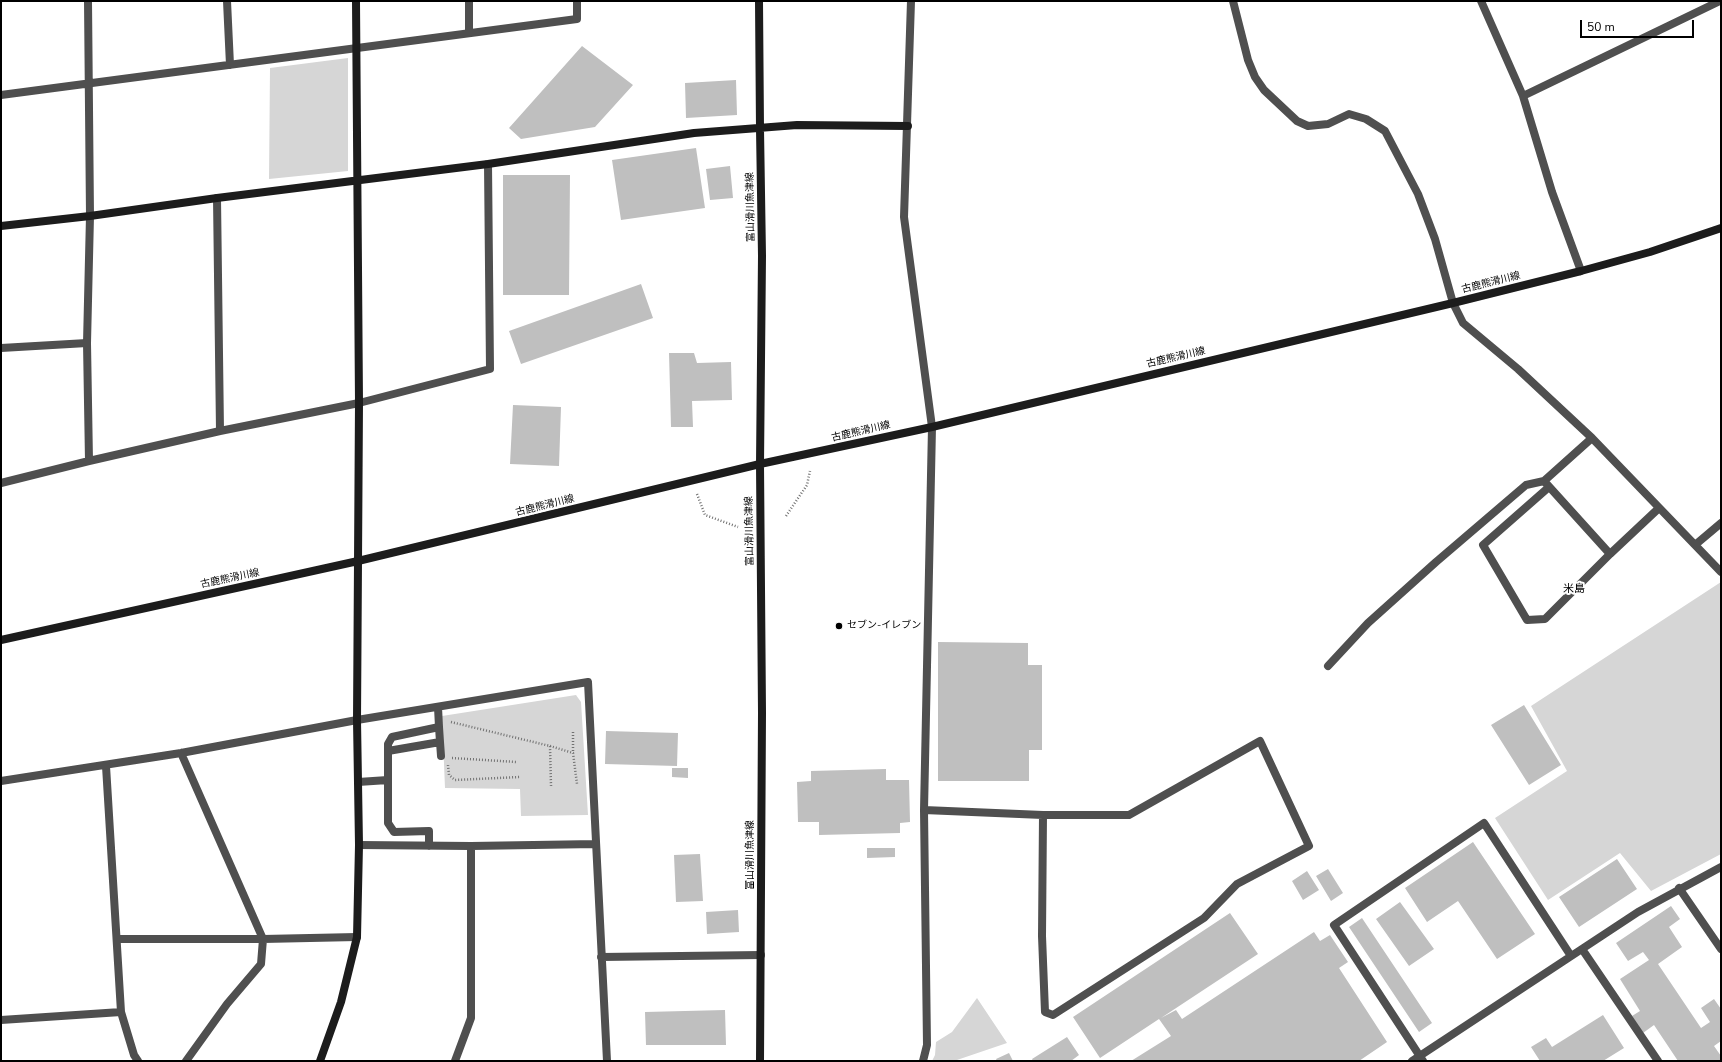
<!DOCTYPE html>
<html>
<head>
<meta charset="utf-8">
<style>
	body { margin:0 }
	#map { position:relative; width:1722px; height:1062px; overflow:hidden; background:#fff; font-family:"Nunito Sans",sans-serif }
	canvas { display:block }
	.frame { position:absolute; inset:0; border:2px solid #000; pointer-events:none }
	.scale { position:absolute; left:1580px; top:20px; width:114px; height:18px; box-sizing:border-box; border:2px solid #000; border-top:0; padding-left:5px; font-size:12px; line-height:14px; white-space:nowrap; color:#000; -webkit-text-stroke:3px #fff; paint-order:stroke }
</style>
</head>
<body>
<div id="map">
<canvas width="1722" height="1062"></canvas>
<div class="frame"></div>
<div class="scale">50 m</div>
</div>
<script>
const c = document.querySelector('canvas').getContext('2d');
c.lineJoin = 'round';
function fill(path, color) { c.fillStyle = color; c.fill(path, 'evenodd'); }
function stroke(path, color, width, dash) { c.strokeStyle = color; c.lineWidth = width; c.lineCap = dash ? 'butt' : 'round'; c.setLineDash(dash || []); c.stroke(path); }
function label(font, color, halo, rows, align = 'center') {
  c.font = font + ' "Nunito Sans","Noto Sans JP",sans-serif'; c.lineWidth = 4; c.setLineDash([]); c.textBaseline = 'middle'; c.strokeStyle = halo; c.fillStyle = color; for (const [text, x, y, turn = 0] of rows) {
    c.save(); c.translate(x, y); c.rotate((+turn || 0) * Math.PI / 180); c.textAlign = isNaN(turn) ? turn : align; if (halo) c.strokeText(text, 0, 0); c.fillText(text, 0, 0); c.restore();
  }
}
fill(new Path2D(`
	M 348,58 L 348,171 L 269,179 L 270,68 Z
	M 1721,582 L 1721,854 L 1651,891 L 1620,853 L 1548,900 L 1495,818 L 1567,771 L 1531,706 Z
	M 576,695 L 581,702 L 588,815 L 521,816 L 520,789 L 445,788 L 442,716 Z
	M 977,998 L 1007,1043 L 954,1061 L 932,1061 L 935,1055 L 936,1042 L 952,1032 Z`), '#d6d6d6');
fill(new Path2D(`
	M 582,46 L 633,85 L 595,127 L 521,139 L 509,128 Z
	M 736,80 L 737,115 L 686,118 L 685,83 Z
	M 696,148 L 705,208 L 621,220 L 612,160 Z
	M 730,166 L 733,198 L 710,200 L 706,169 Z
	M 503,175 L 570,175 L 569,295 L 503,295 Z
	M 641,284 L 653,318 L 521,364 L 509,331 Z
	M 669,353 L 694,353 L 697,363 L 731,362 L 732,400 L 692,401 L 693,427 L 671,427 Z
	M 513,405 L 561,407 L 559,466 L 510,464 Z
	M 938,642 L 1028,643 L 1028,665 L 1042,665 L 1042,750 L 1029,750 L 1029,781 L 938,781 Z
	M 1524,705 L 1561,765 L 1529,785 L 1491,725 Z
	M 606,731 L 678,733 L 677,766 L 605,764 Z
	M 672,768 L 688,768 L 688,778 L 672,777 Z
	M 886,769 L 886,780 L 909,780 L 910,822 L 900,823 L 900,833 L 819,835 L 819,822 L 798,822 L 797,782 L 811,781 L 811,771 Z
	M 1473,842 L 1535,934 L 1497,959 L 1458,901 L 1427,922 L 1405,888 Z
	M 867,848 L 895,848 L 895,857 L 867,858 Z
	M 700,854 L 703,901 L 676,902 L 674,855 Z
	M 1617,859 L 1637,889 L 1579,927 L 1559,897 Z
	M 1328,869 L 1343,893 L 1331,901 L 1316,876 Z
	M 1307,871 L 1319,890 L 1303,900 L 1292,881 Z
	M 1400,902 L 1434,949 L 1409,966 L 1376,919 Z
	M 1671,906 L 1680,919 L 1669,927 L 1682,947 L 1658,964 L 1701,1028 L 1710,1022 L 1701,1008 L 1714,999 L 1721,1009 L 1721,1041 L 1714,1046 L 1721,1056 L 1721,1061 L 1678,1061 L 1654,1025 L 1643,1033 L 1632,1016 L 1640,1011 L 1620,979 L 1649,960 L 1643,952 L 1628,961 L 1616,943 Z
	M 738,910 L 739,932 L 707,934 L 706,912 Z
	M 1230,913 L 1258,954 L 1161,1018 L 1176,1010 L 1182,1019 L 1314,932 L 1320,941 L 1330,935 L 1348,962 L 1339,968 L 1387,1042 L 1359,1061 L 1131,1061 L 1171,1036 L 1159,1019 L 1100,1058 L 1073,1017 Z
	M 1362,918 L 1432,1023 L 1419,1032 L 1349,927 Z
	M 725,1010 L 726,1045 L 646,1045 L 645,1012 Z
	M 1603,1015 L 1624,1048 L 1603,1061 L 1540,1061 L 1531,1047 L 1546,1038 L 1552,1047 Z
	M 1067,1037 L 1079,1055 L 1071,1061 L 1033,1061 L 1032,1059 Z
	M 1009,1053 L 1013,1061 L 997,1061 L 996,1059 Z`), '#bfbfbf');
stroke(new Path2D(`
	M 697,494 L 705,515 L 738,527
	M 786,516 L 807,485 L 810,471
	M 451,722 L 550,746 L 551,786
	M 573,732 L 573,753
	M 550,746 L 573,753 L 577,784
	M 452,758 L 516,762
	M 448,765 L 449,775 L 455,780 L 520,777`), '#717171', 2.5, [1, 2]);
stroke(new Path2D(`
	M 88,1 L 90,216 L 87,343 L 89,461
	M 227,1 L 230,65
	M 911,1 L 904,217 L 932,427 L 924,810 L 927,1045 L 923,1061
	M 1233,1 L 1248,60 L 1255,77 L 1264,90 L 1297,121 L 1308,126 L 1328,124 L 1349,114 L 1366,119 L 1385,131 L 1418,194 L 1435,239 L 1453,303 L 1463,323 L 1518,369 L 1592,438 L 1721,572
	M 1481,1 L 1523,96 L 1552,192 L 1581,271
	M 469,33 L 469,1
	M 1,95 L 577,19 L 577,1
	M 1523,96 L 1720,1
	M 217,198 L 220,431
	M 1,348 L 87,343
	M 1592,438 L 1544,481 L 1610,554 L 1659,508
	M 1,483 L 89,461 L 220,431 L 359,403 L 490,369 L 488,164
	M 1549,487 L 1483,545 L 1527,620 L 1545,619 L 1610,554
	M 1695,545 L 1721,523
	M 1328,666 L 1368,623 L 1436,562 L 1526,485 L 1544,481
	M 440,742 L 441,756
	M 388,751 L 440,742 L 439,727
	M 181,753 L 263,939 L 261,964 L 227,1004 L 186,1061
	M 106,766 L 121,1012 L 134,1055 L 138,1061
	M 388,780 L 388,744 L 392,737 L 439,727 L 438,707
	M 1,781 L 181,753 L 357,720 L 588,682 L 607,1061
	M 358,782 L 388,780 L 388,823 L 394,832 L 429,831 L 429,846
	M 924,810 L 1043,815 L 1129,815 L 1260,741 L 1309,846 L 1237,884 L 1204,918 L 1053,1015 L 1045,1012 L 1042,936 L 1043,815
	M 359,845 L 471,846 L 596,844
	M 1679,888 L 1721,949
	M 117,939 L 263,939 L 357,937
	M 1582,949 L 1658,1061
	M 601,957 L 761,955
	M 1,1020 L 121,1012
	M 455,1061 L 471,1018 L 471,846
	M 1412,1061 L 1638,912 L 1721,867
	M 1423,1061 L 1334,925 L 1484,823 L 1571,956`), '#4f4f4f', 8);
stroke(new Path2D(`
	M 759,1 L 760,129 L 762,256 L 760,464 L 762,713 L 760,1061
	M 1,226 L 90,216 L 217,198 L 488,164 L 694,133 L 797,125 L 908,126
	M 1,640 L 358,561 L 760,464 L 932,427 L 1453,303 L 1581,271 L 1650,252 L 1721,228
	M 320,1061 L 341,1002 L 357,937 L 359,845 L 357,720 L 359,403 L 356,1`), '#1c1c1c', 8);
for (const [x, y, r, color] of [
	[839,626,4,"#000"]
]) { const dot = new Path2D(); dot.arc(x, y, r, 0, 2 * Math.PI); c.fillStyle = color; c.fill(dot); stroke(dot, '#fff', 1.5); }
label('10px', '#000', '#fff', [
	["富山滑川魚津線",751,207,-91],
	["古鹿熊滑川線",1491,283,-14],
	["古鹿熊滑川線",1176,358,-13],
	["古鹿熊滑川線",861,432,-13],
	["古鹿熊滑川線",545,506,-14],
	["富山滑川魚津線",750,531,-91],
	["古鹿熊滑川線",230,579,-12],
	["富山滑川魚津線",751,855,-90]
]);
label('10px', '#000', '#fff', [
	["セブン-イレブン",847,626]
], 'left');
label('11px', '#000', '#fff', [
	["米島",1574,589]
]);
</script>
</body>
</html>
